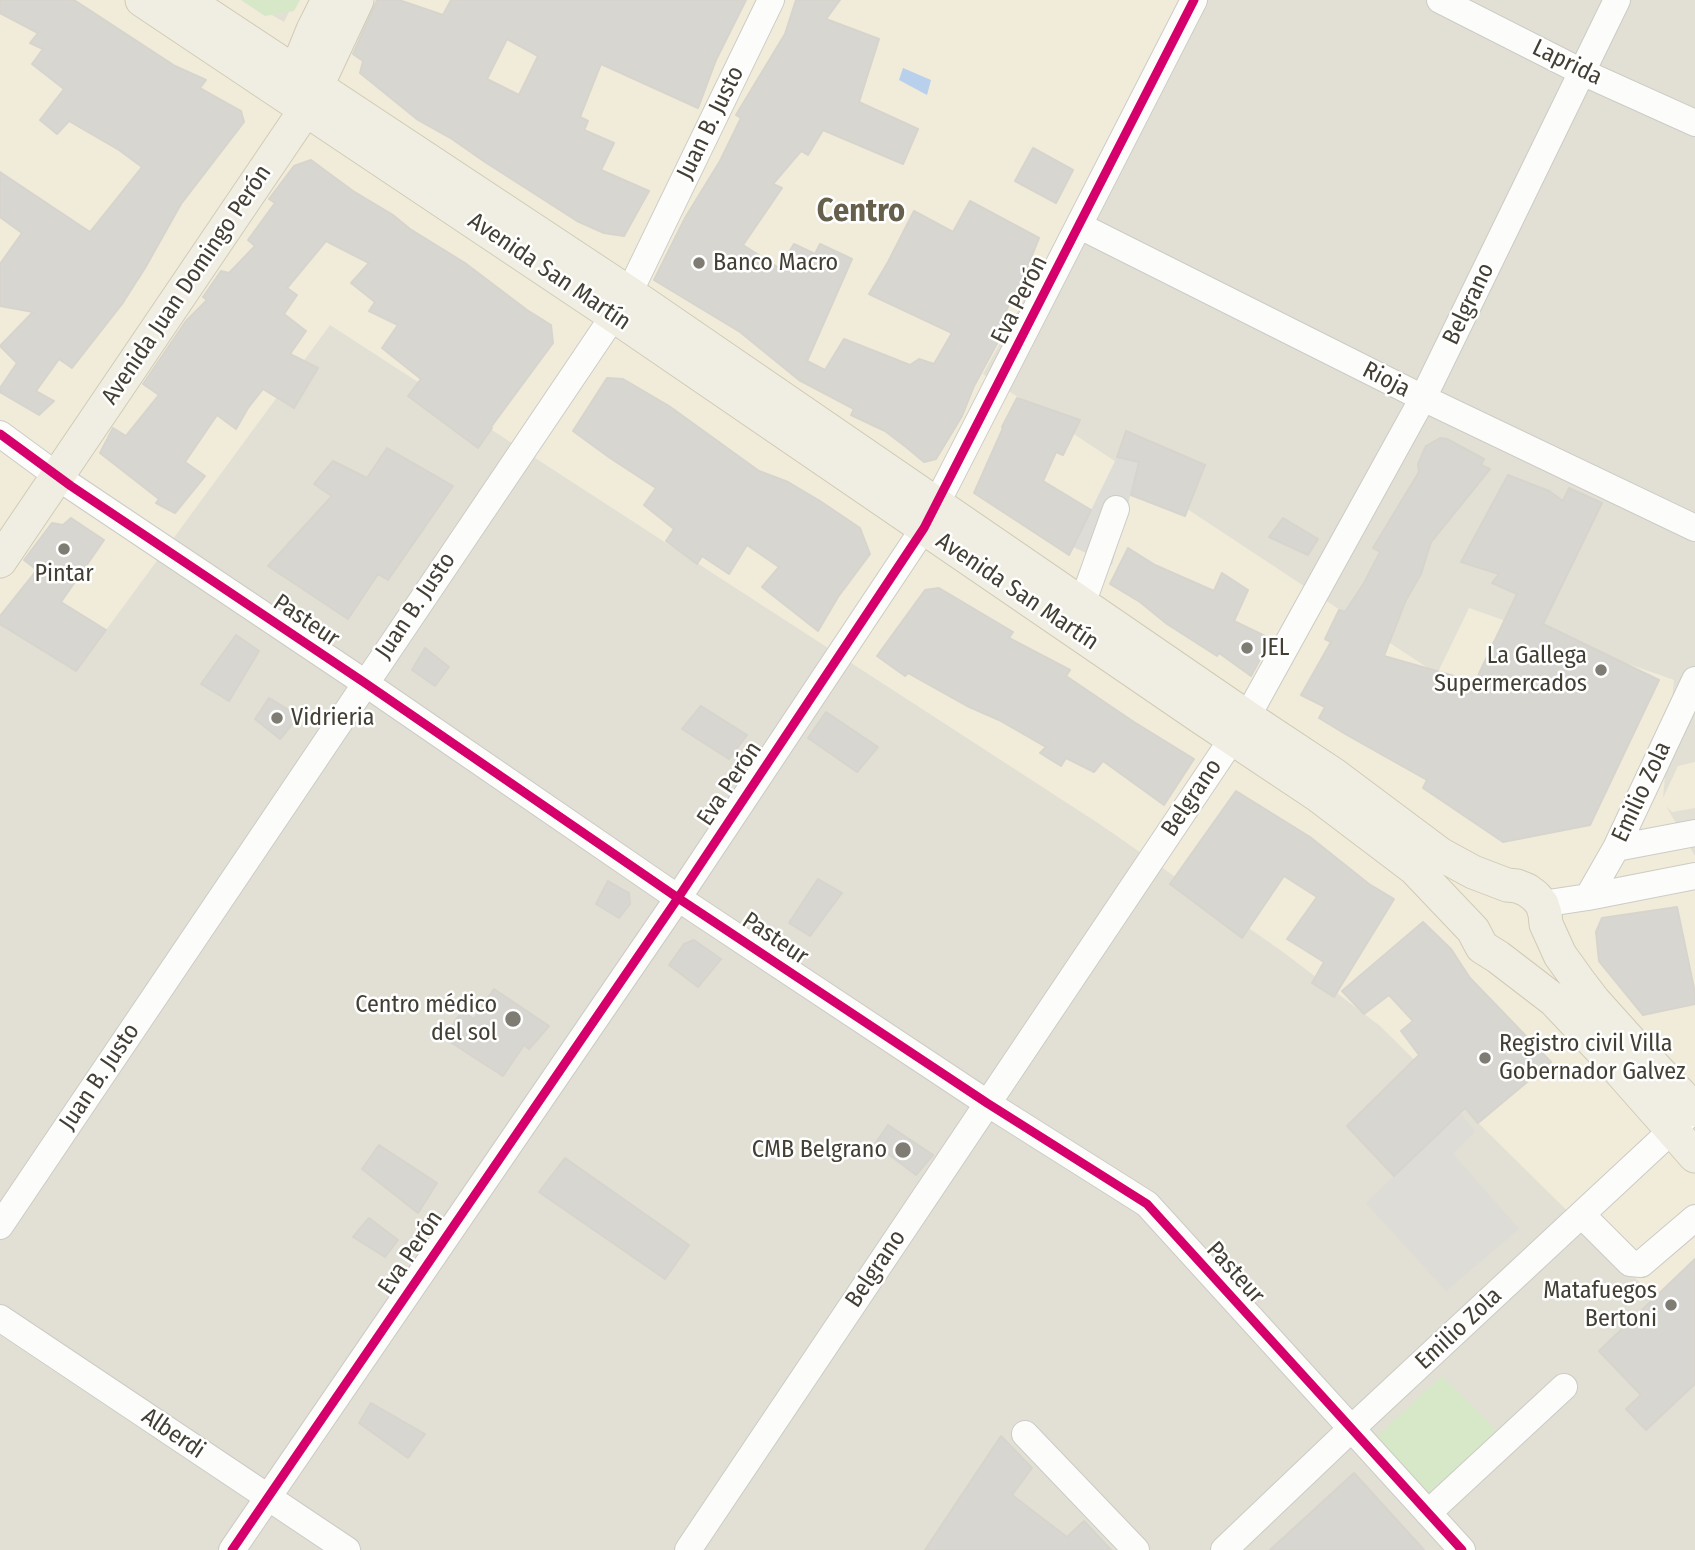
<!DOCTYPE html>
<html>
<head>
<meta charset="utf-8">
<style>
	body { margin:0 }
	canvas { display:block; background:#eeede7 }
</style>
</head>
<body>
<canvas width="1695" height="1550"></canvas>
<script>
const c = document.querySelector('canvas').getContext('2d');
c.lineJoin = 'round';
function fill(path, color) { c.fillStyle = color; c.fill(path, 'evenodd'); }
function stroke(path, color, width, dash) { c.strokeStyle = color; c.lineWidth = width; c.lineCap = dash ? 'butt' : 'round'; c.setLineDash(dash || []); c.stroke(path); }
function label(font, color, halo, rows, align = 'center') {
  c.font = font + ' "Fira Sans Condensed",sans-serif'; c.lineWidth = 5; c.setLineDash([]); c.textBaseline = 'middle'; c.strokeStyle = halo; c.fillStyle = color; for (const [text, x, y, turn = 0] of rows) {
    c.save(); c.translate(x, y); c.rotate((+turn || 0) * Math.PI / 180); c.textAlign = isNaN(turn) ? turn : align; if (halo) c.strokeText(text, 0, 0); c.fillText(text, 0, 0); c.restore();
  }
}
fill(new Path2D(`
	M 0,0 L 1695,0 L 1695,1550 L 0,1550 Z`), '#e2e0d4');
fill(new Path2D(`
	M 0,0 L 246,0 L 284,22 L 295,0 L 1190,0 L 983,374 L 1437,674 L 1469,608 L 1674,680 L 1663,798 L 1678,766 L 1695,762 L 1695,808 L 1672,812 L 1666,806 L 1695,856 L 1695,1337 L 1380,1026 L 1283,952 L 1101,825 L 330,325 L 76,671 L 0,624 Z`), '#f1ebda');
fill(new Path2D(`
	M 241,0 L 300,0 L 294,11 L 265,16 Z
	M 1442,1376 L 1501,1435 L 1430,1499 L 1375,1438 Z`), '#d6e8c7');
fill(new Path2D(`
	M 1117,457 L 1139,462 L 1112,565 L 1073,547 Z
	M 1460,1113 L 1475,1131 L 1453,1154 L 1519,1229 L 1446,1291 L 1366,1203 Z`), '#dddcd7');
fill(new Path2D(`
	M 903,68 L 931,80 L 927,95 L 899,80 Z`), '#b8d0eb');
const building = new Path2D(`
	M 0,0 L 74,0 L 175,66 L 206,80 L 200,88 L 241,111 L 244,122 L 181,204 L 145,268 L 122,304 L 72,368 L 59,359 L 36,391 L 54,401 L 39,415 L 0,392 L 0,388 L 17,363 L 0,346 L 33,312 L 0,306 L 0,264 L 22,233 L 0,217 L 0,172 L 90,232 L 142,167 L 119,150 L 69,121 L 57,134 L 40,120 L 64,89 L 32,64 L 43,49 L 30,43 L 38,33 L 0,13 Z
	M 377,0 L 399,0 L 443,15 L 451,0 L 746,0 L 716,60 L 698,108 L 601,64 L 580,117 L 588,121 L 584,130 L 614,143 L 601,170 L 649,191 L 624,236 L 604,233 L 577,221 L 485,162 L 452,139 L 418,120 L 360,73 L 363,61 L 353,54 ZM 507,39 L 538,56 L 519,95 L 487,79 Z
	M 796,0 L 840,0 L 826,19 L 879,39 L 859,102 L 918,129 L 903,164 L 823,130 L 808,155 L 801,151 L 773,184 L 782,188 L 743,245 L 779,268 L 794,244 L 815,254 L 820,244 L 852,259 L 807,361 L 825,370 L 844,339 L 910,365 L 919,359 L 934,364 L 952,333 L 869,294 L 888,262 L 914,211 L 953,232 L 970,201 L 1039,238 L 1026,270 L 1001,321 L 1007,325 L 974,386 L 962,416 L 936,459 L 924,462 L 906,447 L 885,431 L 851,415 L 854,409 L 799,380 L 740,332 L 654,280 L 685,218 L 720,161 L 741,118 L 736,115 L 785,34 Z
	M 1033,148 L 1073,170 L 1056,203 L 1015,181 Z
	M 311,160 L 353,191 L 393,215 L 410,229 L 465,263 L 527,310 L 551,325 L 553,343 L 491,427 L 492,428 L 478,448 L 408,396 L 421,379 L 382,348 L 398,325 L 369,311 L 375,302 L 351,283 L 369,263 L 326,241 L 287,288 L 297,295 L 284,314 L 306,331 L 290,354 L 318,368 L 294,408 L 263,389 L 248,408 L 236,429 L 217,415 L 185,462 L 205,476 L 175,513 L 156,503 L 159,499 L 100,453 L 113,428 L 126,436 L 159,395 L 143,384 L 186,321 L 207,300 L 203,297 L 221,271 L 229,273 L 255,246 L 248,240 L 275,203 L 269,199 L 294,166 Z
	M 607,378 L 623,379 L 669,406 L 759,471 L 788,482 L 820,501 L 860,528 L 870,554 L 838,597 L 818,631 L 762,587 L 779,567 L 747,545 L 729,574 L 702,556 L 697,564 L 666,541 L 674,529 L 644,505 L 656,488 L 610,458 L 573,431 Z
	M 1017,398 L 1080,420 L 1063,455 L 1056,452 L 1043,481 L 1091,510 L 1069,555 L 974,493 L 1003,428 L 1002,427 Z
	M 1126,431 L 1205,465 L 1185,516 L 1131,495 L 1139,462 L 1117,457 Z
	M 1440,438 L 1447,439 L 1484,459 L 1481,465 L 1490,469 L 1431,542 L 1421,574 L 1406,600 L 1384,656 L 1475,682 L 1517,594 L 1492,583 L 1499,574 L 1461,562 L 1508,475 L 1549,491 L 1563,501 L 1569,488 L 1602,503 L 1543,624 L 1659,680 L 1590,825 L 1503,842 L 1423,788 L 1427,780 L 1347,735 L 1319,718 L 1325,707 L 1301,695 L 1331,642 L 1325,639 L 1339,610 L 1345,612 L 1364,583 L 1380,552 L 1373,548 L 1419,472 L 1418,464 L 1426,446 Z
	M 387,448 L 453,486 L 388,580 L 378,574 L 348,619 L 268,566 L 332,496 L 314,484 L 333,461 L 367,478 Z
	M 71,518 L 104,540 L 61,602 L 106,630 L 76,671 L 0,624 L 0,616 L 37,570 L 24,560 L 52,523 L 63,525 Z
	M 1283,518 L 1318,539 L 1308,555 L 1269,537 Z
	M 1128,548 L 1155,565 L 1214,591 L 1222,573 L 1248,590 L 1234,621 L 1271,639 L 1251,676 L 1219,653 L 1217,656 L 1167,624 L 1140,602 L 1110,584 Z
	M 939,588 L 1013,632 L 1009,638 L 1070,670 L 1066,676 L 1134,722 L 1194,759 L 1164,805 L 1103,761 L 1094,772 L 1066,758 L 1061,766 L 1040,753 L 1046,747 L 999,720 L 967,706 L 908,673 L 905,676 L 877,656 L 925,590 Z
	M 236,635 L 259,651 L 229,701 L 201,684 Z
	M 425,648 L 449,667 L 435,686 L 412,670 Z
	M 269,698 L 299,716 L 280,739 L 255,719 Z
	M 701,706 L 747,735 L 729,759 L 682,729 Z
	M 826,712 L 878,747 L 857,772 L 808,738 Z
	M 1236,791 L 1310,837 L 1369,884 L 1394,899 L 1334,997 L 1312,983 L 1324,962 L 1287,939 L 1317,897 L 1284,876 L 1242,938 L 1170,884 Z
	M 818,879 L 842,893 L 810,936 L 789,923 Z
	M 608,881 L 629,893 L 630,904 L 619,918 L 596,904 Z
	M 1677,907 L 1695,993 L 1695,1004 L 1643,1015 L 1599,961 L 1596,932 L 1602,918 Z
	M 1423,922 L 1451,949 L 1470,978 L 1551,1062 L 1478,1123 L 1465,1108 L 1394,1176 L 1347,1126 L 1419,1055 L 1401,1031 L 1413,1021 L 1389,995 L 1364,1014 L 1342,991 Z
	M 694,940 L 721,959 L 698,987 L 669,965 L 684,944 Z
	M 494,989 L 549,1026 L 529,1049 L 524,1045 L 503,1076 L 444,1038 L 462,1011 L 474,1019 Z
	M 888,1125 L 933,1155 L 916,1175 L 875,1144 Z
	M 379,1145 L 437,1183 L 418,1213 L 362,1169 Z
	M 565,1158 L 689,1245 L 665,1279 L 539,1192 Z
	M 369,1218 L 398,1240 L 385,1257 L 353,1237 Z
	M 1695,1259 L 1695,1384 L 1646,1430 L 1626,1409 L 1641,1395 L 1599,1351 Z
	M 371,1403 L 425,1434 L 408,1458 L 359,1423 Z
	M 1001,1436 L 1032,1468 L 1012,1495 L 1067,1537 L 1084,1521 L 1111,1550 L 925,1550 Z
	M 1354,1473 L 1424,1550 L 1270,1550 Z`);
fill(building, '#d7d6d0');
stroke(building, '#d6d4cd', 2);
const minor = new Path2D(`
	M 1440,0 L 1582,72 L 1695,123
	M 1080,226 L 1423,398 L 1695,528
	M 0,434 L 71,486 L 365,683 L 678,898 L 987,1103 L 1147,1204 L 1462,1550
	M 1082,604 L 1116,509
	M 1616,848 L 1695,833
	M 1588,897 L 1695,876
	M 1542,904 L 1588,897 L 1616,848 L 1695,680
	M 1582,1215 L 1630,1263 L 1641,1264 L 1695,1218
	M 0,1226 L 629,293 L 771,0
	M 0,1318 L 347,1550
	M 1025,1434 L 1136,1550
	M 1428,1513 L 1564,1387
	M 232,1550 L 678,898 L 924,528 L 1194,0
	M 688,1550 L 1247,717 L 1423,398 L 1617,0
	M 1224,1550 L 1351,1429 L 1685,1118`);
const major = new Path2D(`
	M 142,0 L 613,315 L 1202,718 L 1319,796 L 1414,868 L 1473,930 L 1482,947 L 1498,957 L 1554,1000 L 1604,1053 L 1695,1156
	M 186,0 L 629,293 L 1247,717 L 1333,774 L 1440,854 L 1473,872 L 1507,885 L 1517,886 L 1527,890 L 1535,896 L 1542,904 L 1545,914 L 1546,924 L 1560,955 L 1578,980 L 1594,1001 L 1629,1040 L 1695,1110
	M 288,91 L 313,30 L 328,0
	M 0,561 L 306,109 L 357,0`);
stroke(minor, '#cccbc5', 28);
stroke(major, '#d0cbb5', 35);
stroke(minor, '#fcfcfb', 26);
stroke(major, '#f0eee2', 33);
stroke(new Path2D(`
	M 0,434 L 71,486 L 365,683 L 678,898 L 987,1103 L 1147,1204 L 1462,1550
	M 232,1550 L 678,898 L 924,528 L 1194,0`), '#d6006c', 9);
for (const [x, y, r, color] of [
	[699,263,7,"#7f7c73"],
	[64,549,7,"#7f7c73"],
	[1247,648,7,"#7f7c73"],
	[1601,670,7,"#7f7c73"],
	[277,718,7,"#7f7c73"],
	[513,1019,9,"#7f7c73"],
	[1485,1058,7,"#7f7c73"],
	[903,1150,9,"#7f7c73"],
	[1671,1305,7,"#7f7c73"]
]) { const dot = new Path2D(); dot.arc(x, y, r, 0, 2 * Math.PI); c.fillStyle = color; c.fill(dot); stroke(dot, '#fff', 2.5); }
label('24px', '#433f34', '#fff', [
	["Laprida",1567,63,26],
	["Juan B. Justo",711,123,-64],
	["Avenida San Martín",549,272,34],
	["Avenida Juan Domingo Perón",187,285,-56],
	["Eva Perón",1020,300,-63],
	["Belgrano",1469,304,-64],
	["Rioja",1386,380,27],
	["Avenida San Martín",1017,592,34],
	["Juan B. Justo",416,606,-56],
	["Pasteur",306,621,34],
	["Eva Perón",730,784,-56],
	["Emilio Zola",1642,792,-65],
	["Belgrano",1192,798,-56],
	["Pasteur",775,939,34],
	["Juan B. Justo",100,1077,-56],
	["Eva Perón",411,1253,-56],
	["Belgrano",876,1269,-56],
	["Pasteur",1235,1273,48],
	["Emilio Zola",1459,1329,-43],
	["Alberdi",173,1434,34]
]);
label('24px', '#433f34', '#fff', [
	["Banco Macro",713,263],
	["Pintar",64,574,"center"],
	["JEL",1261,648],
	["La Gallega",1587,656,"right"],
	["Supermercados",1587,684,"right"],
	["Vidrieria",291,718],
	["Centro médico",497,1005,"right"],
	["del sol",497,1033,"right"],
	["Registro civil Villa",1499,1044],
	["Gobernador Galvez",1499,1072],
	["CMB Belgrano",887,1150,"right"],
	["Matafuegos",1657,1291,"right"],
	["Bertoni",1657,1319,"right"]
], 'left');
label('bold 32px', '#655f4c', '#fff', [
	["Centro",861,212]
]);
</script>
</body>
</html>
